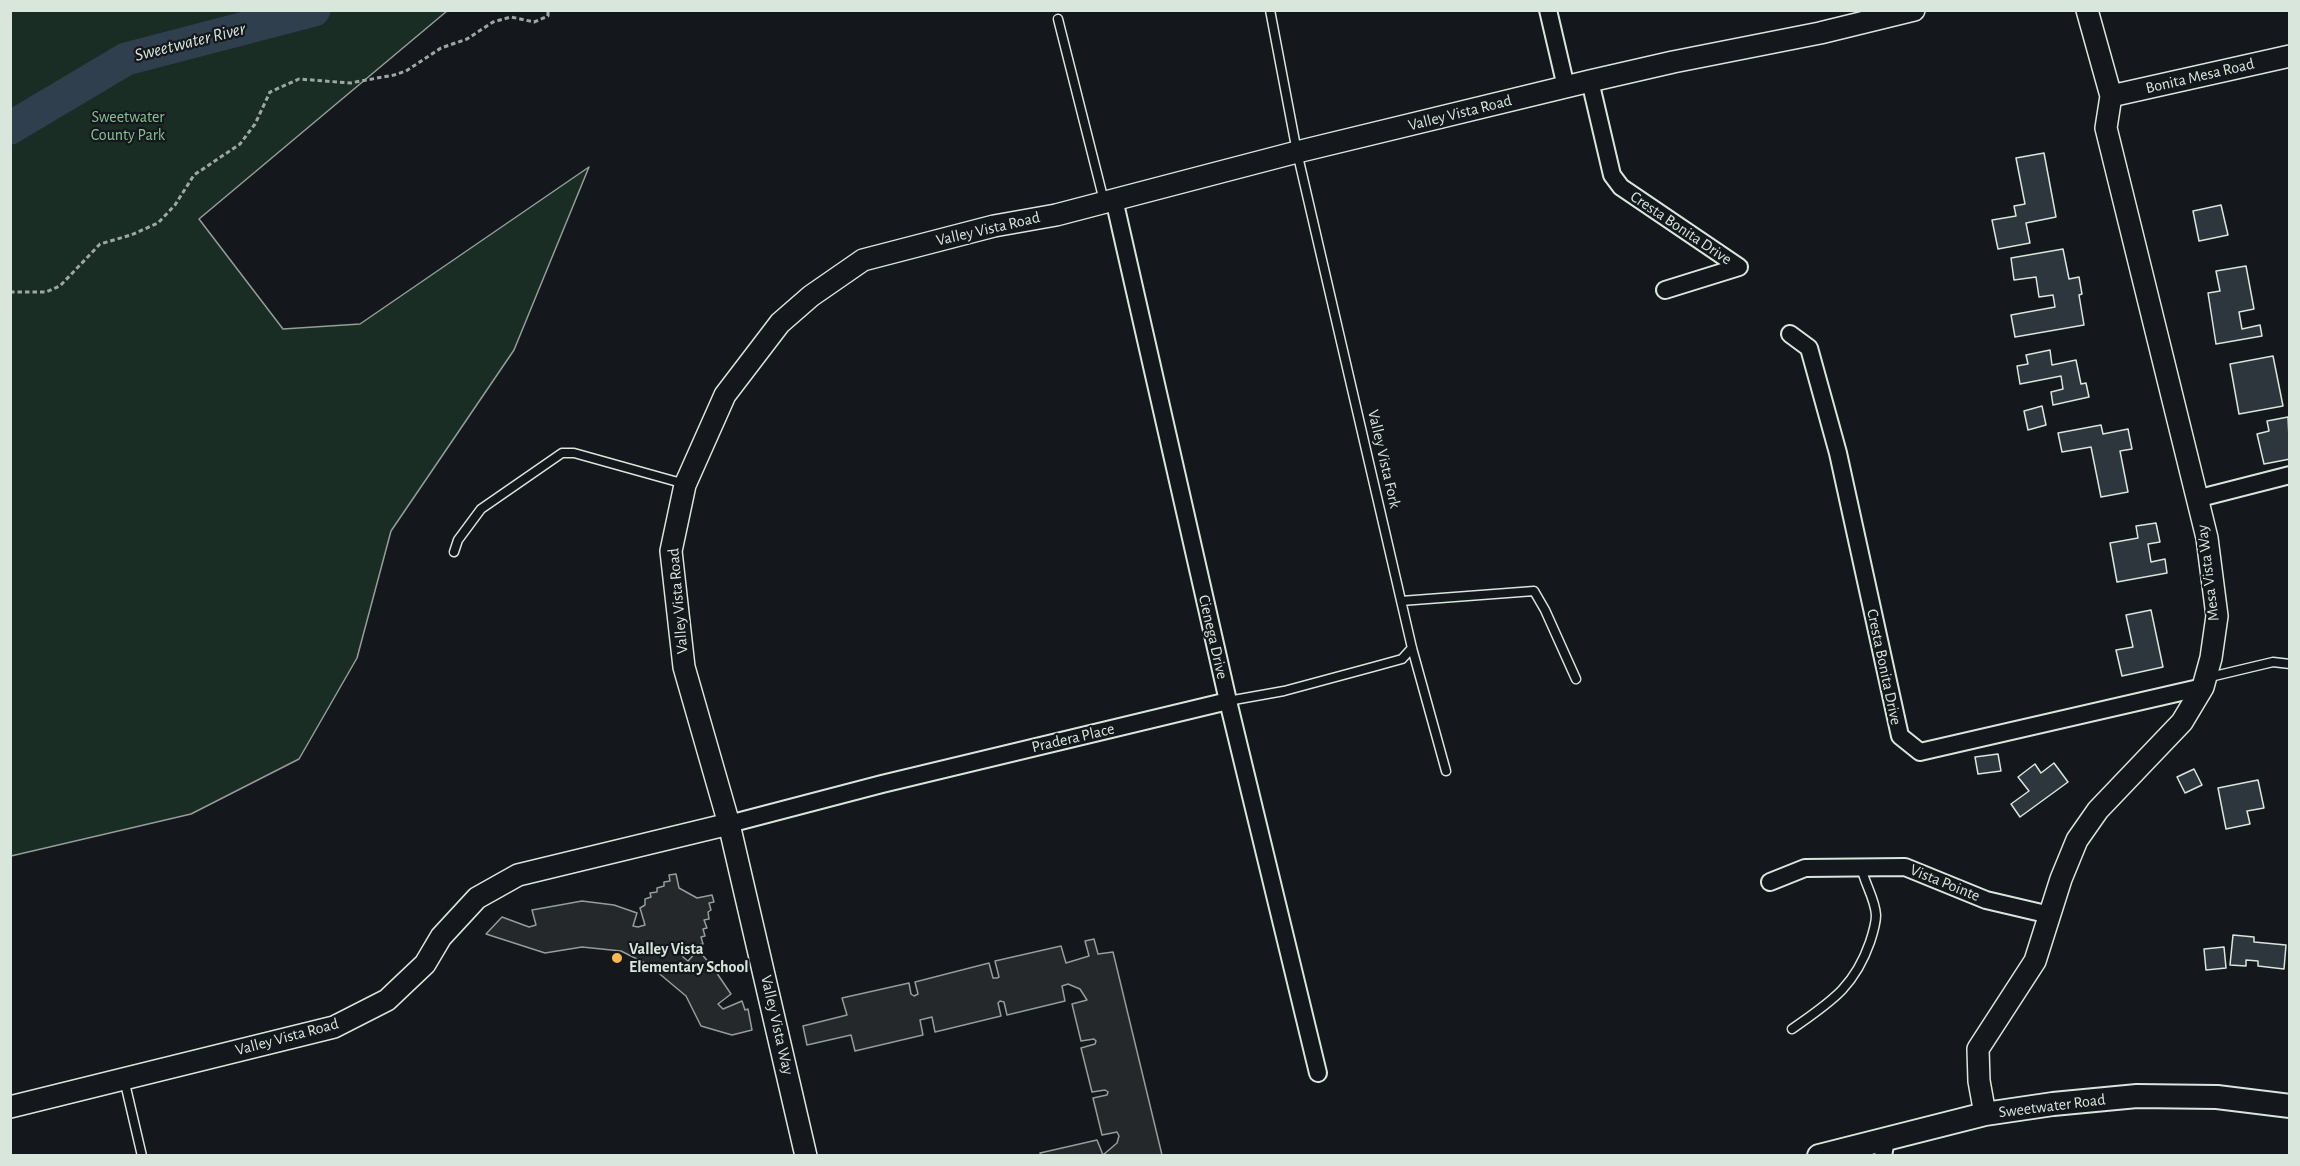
<!DOCTYPE html>
<html>
<head>
<meta charset="utf-8">
<style>
	body { margin:0 }
	#map { position:relative; width:2300px; height:1166px; overflow:hidden; background:#14181c; font-family:"Alegreya Sans",sans-serif }
	canvas { display:block }
	.frame { position:absolute; inset:0; border:12px solid #d8e6dc; pointer-events:none }
</style>
</head>
<body>
<div id="map">
<canvas width="2300" height="1166"></canvas>
<div class="frame"></div>
</div>
<script>
const c = document.querySelector('canvas').getContext('2d');
c.lineJoin = 'round';
function fill(path, color) { c.fillStyle = color; c.fill(path, 'evenodd'); }
function stroke(path, color, width, dash) { c.strokeStyle = color; c.lineWidth = width; c.lineCap = dash ? 'butt' : 'round'; c.setLineDash(dash || []); c.stroke(path); }
function label(font, color, halo, rows, align = 'center') {
  c.font = font + ' "Alegreya Sans",sans-serif'; c.lineWidth = 4.5; c.setLineDash([]); c.textBaseline = 'middle'; c.strokeStyle = halo; c.fillStyle = color; for (const [text, x, y, turn = 0] of rows) {
    c.save(); c.translate(x, y); c.rotate((+turn || 0) * Math.PI / 180); c.textAlign = isNaN(turn) ? turn : align; if (halo) c.strokeText(text, 0, 0); c.fillText(text, 0, 0); c.restore();
  }
}
const green = new Path2D(`
	M 10,11 L 447,11 L 199,219 L 283,329 L 360,324 L 589,167 L 514,350 L 391,531 L 357,658 L 299,759 L 191,814 L 11,856 Z`);
fill(green, '#1a2d24');
stroke(green, '#939e99', 1.5);
const parking = new Path2D(`
	M 676,874 L 679,888 L 697,898 L 712,895 L 714,902 L 709,903 L 711,910 L 708,912 L 709,919 L 704,920 L 707,928 L 703,929 L 705,936 L 701,937 L 703,944 L 682,948 L 683,957 L 688,961 L 698,950 L 712,966 L 731,994 L 718,1004 L 723,1009 L 742,1001 L 745,1010 L 748,1009 L 752,1030 L 732,1035 L 701,1026 L 686,996 L 649,965 L 621,951 L 582,947 L 545,953 L 486,934 L 502,917 L 529,927 L 536,925 L 532,910 L 582,901 L 614,905 L 637,913 L 633,926 L 638,927 L 645,925 L 640,908 L 645,905 L 645,899 L 651,897 L 650,893 L 657,892 L 657,888 L 664,886 L 664,882 L 670,881 L 669,875 Z
	M 1094,939 L 1098,954 L 1113,952 L 1162,1155 L 1041,1155 L 1040,1153 L 1097,1140 L 1103,1155 L 1117,1143 L 1119,1136 L 1117,1132 L 1102,1135 L 1093,1098 L 1107,1095 L 1108,1092 L 1105,1090 L 1092,1092 L 1081,1048 L 1095,1044 L 1096,1041 L 1094,1039 L 1081,1041 L 1072,1004 L 1087,1000 L 1080,989 L 1068,984 L 1062,986 L 1065,1001 L 1007,1015 L 1004,1002 L 1000,1001 L 998,1003 L 1001,1016 L 935,1032 L 932,1017 L 920,1020 L 923,1035 L 855,1051 L 851,1035 L 807,1045 L 803,1026 L 847,1015 L 842,998 L 909,983 L 911,994 L 914,996 L 918,994 L 915,982 L 989,963 L 993,978 L 997,978 L 999,977 L 995,961 L 1061,946 L 1066,963 L 1089,956 L 1085,941 Z`);
fill(parking, '#24282b');
stroke(parking, '#939e99', 1.5);
stroke(new Path2D(`
	M 10,128 L 126,59 L 314,10`), '#2f3f4d', 33);
const building = new Path2D(`
	M 2044,153 L 2056,217 L 2026,223 L 2030,243 L 1998,249 L 1992,220 L 2016,216 L 2014,206 L 2025,204 L 2016,158 Z
	M 2221,205 L 2228,235 L 2199,241 L 2193,211 Z
	M 2063,249 L 2069,279 L 2079,277 L 2082,294 L 2079,295 L 2084,325 L 2015,337 L 2011,315 L 2055,307 L 2053,295 L 2039,297 L 2036,277 L 2014,280 L 2011,258 Z
	M 2246,266 L 2254,309 L 2239,312 L 2242,329 L 2260,325 L 2262,336 L 2216,344 L 2208,293 L 2220,291 L 2216,271 Z
	M 2050,350 L 2052,365 L 2076,360 L 2081,384 L 2086,383 L 2089,397 L 2053,405 L 2051,392 L 2063,389 L 2061,376 L 2020,384 L 2017,366 L 2028,364 L 2026,355 Z
	M 2273,356 L 2283,406 L 2239,414 L 2230,364 Z
	M 2042,406 L 2046,425 L 2028,430 L 2024,411 Z
	M 2288,417 L 2290,459 L 2264,464 L 2257,434 L 2269,431 L 2267,421 Z
	M 2101,425 L 2103,434 L 2128,429 L 2132,449 L 2120,451 L 2128,492 L 2101,497 L 2091,447 L 2062,452 L 2058,433 Z
	M 2156,523 L 2160,542 L 2148,544 L 2151,562 L 2165,559 L 2167,573 L 2117,582 L 2110,543 L 2138,538 L 2136,526 Z
	M 2151,610 L 2163,667 L 2122,676 L 2116,650 L 2133,647 L 2126,615 Z
	M 1998,754 L 2001,771 L 1978,774 L 1975,757 Z
	M 2054,763 L 2068,782 L 2020,817 L 2011,804 L 2029,791 L 2018,777 L 2035,764 L 2041,773 Z
	M 2194,769 L 2202,785 L 2185,793 L 2177,777 Z
	M 2258,780 L 2264,808 L 2247,811 L 2250,824 L 2226,829 L 2218,788 Z
	M 2233,935 L 2254,937 L 2254,942 L 2286,945 L 2284,969 L 2258,966 L 2258,961 L 2246,960 L 2246,966 L 2230,965 Z
	M 2224,947 L 2226,968 L 2206,970 L 2204,949 Z`);
fill(building, '#2c363c');
stroke(building, '#d8e6dc', 1.5);
const service = new Path2D(`
	M 1270,10 L 1297,152 L 1412,648 L 1446,771
	M 1058,19 L 1104,201
	M 454,552 L 458,540 L 481,509 L 562,453 L 574,453 L 685,484
	M 1401,601 L 1534,591 L 1545,610 L 1576,679
	M 2206,678 L 2273,662 L 2290,664
	M 1228,701 L 1284,691 L 1373,667 L 1402,659 L 1412,648
	M 1792,1029 C 1830,1002 1854,988 1870,942 C 1873,933 1876,924 1876,915 C 1875,898 1864,883 1861,866
	M 124,1079 L 142,1156`);
const minor = new Path2D(`
	M 1548,10 L 1566,87
	M 1590,81 L 1612,175 L 1621,187 L 1739,267 L 1665,290
	M 1114,199 L 1228,701 L 1318,1073
	M 1790,334 L 1809,348 L 1838,453 L 1900,736 L 1920,752 L 2203,687
	M 2196,499 L 2290,475
	M 729,824 L 882,784 L 1228,701
	M 1770,882 L 1805,868 L 1905,867 L 1986,900 L 2050,915
	M 1883,1156 L 1886,1140`);
const tertiary = new Path2D(`
	M 2111,96 L 2290,56
	M 10,1107 L 334,1027 L 387,1000 L 425,964 L 441,937 L 477,898 L 518,875 L 729,824
	M 1985,1114 L 1979,1081 L 1978,1049 L 2035,961 L 2061,879 L 2077,840 L 2098,810 L 2182,722 L 2203,687 L 2211,658 L 2217,616 L 2207,538 L 2106,128 L 2111,96 L 2087,10
	M 806,1156 L 729,824 L 684,667 L 671,551 L 685,485 L 725,395 L 780,323 L 811,296 L 863,260 L 994,226 L 1056,215 L 1297,152 L 1590,81 L 1673,62 L 1820,33 L 1914,10`);
const secondary = new Path2D(`
	M 1819,1156 L 1985,1114 L 2053,1104 L 2137,1096 L 2217,1097 L 2290,1106`);
stroke(service, '#d8e6dc', 11);
stroke(minor, '#d8e6dc', 20);
stroke(tertiary, '#d8e6dc', 24);
stroke(secondary, '#d8e6dc', 26);
stroke(new Path2D(`
	M 10,292 L 46,292 L 60,286 L 100,244 L 131,235 L 158,223 L 175,205 L 194,175 L 240,144 L 255,124 L 270,92 L 299,79 L 350,83 L 394,75 L 406,71 L 441,48 L 467,39 L 493,22 L 511,17 L 534,22 L 548,16 L 548,10`), '#9da8a2', 3, [4.5, 3]);
stroke(service, '#14181c', 8);
stroke(minor, '#14181c', 16);
stroke(tertiary, '#14181c', 21);
stroke(secondary, '#14181c', 22);
for (const [x, y, r, color] of [
	[617,958,6,"#ffb74d"]
]) { const dot = new Path2D(); dot.arc(x, y, r, 0, 2 * Math.PI); c.fillStyle = color; c.fill(dot); stroke(dot, '#14181c', 2); }
label('16px', '#d8e6dc', '#14181c', [
	["Bonita Mesa Road",2200,76,-13],
	["Valley Vista Road",1460,113,-14],
	["Cresta Bonita Drive",1681,228,34],
	["Valley Vista Road",988,229,-13],
	["Valley Vista Fork",1384,459,77],
	["Mesa Vista Way",2208,573,-97],
	["Valley Vista Road",678,601,-95],
	["Cienega Drive",1213,637,77],
	["Cresta Bonita Drive",1884,667,78],
	["Pradera Place",1073,738,-13],
	["Vista Pointe",1945,883,22],
	["Valley Vista Way",777,1025,77],
	["Valley Vista Road",287,1037,-15],
	["Sweetwater Road",2052,1106,-7]
]);
label('16px', '#8ac095', '#14181c', [
	["Sweetwater",128,117],
	["County Park",128,135]
]);
label('bold 16px', '#d8e6dc', '#14181c', [
	["Valley Vista",629,949],
	["Elementary School",629,967]
], 'left');
label('italic 18px', '#d8e6dc', '#14181c', [
	["Sweetwater River",190,42,-14]
]);
</script>
</body>
</html>
